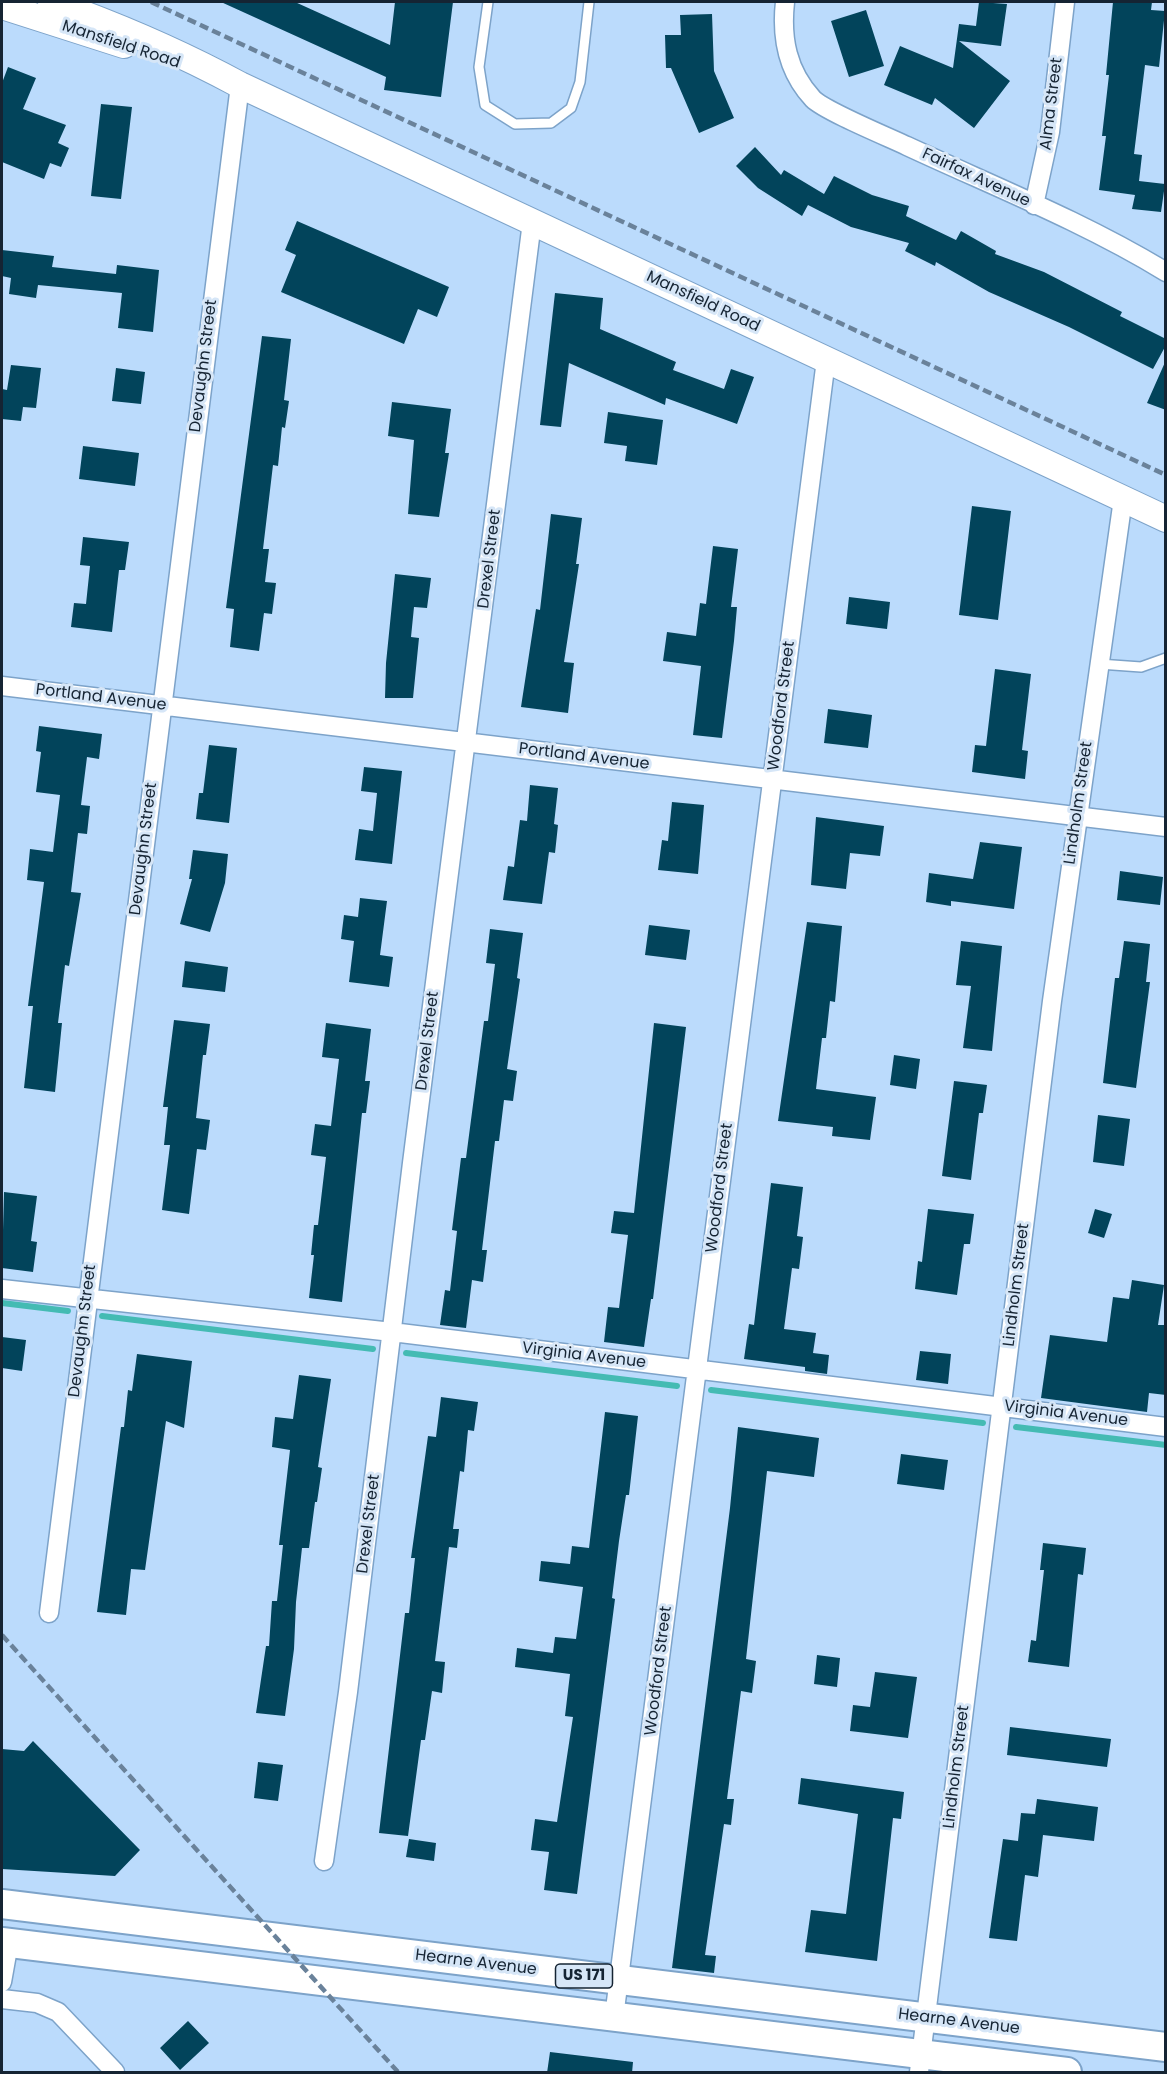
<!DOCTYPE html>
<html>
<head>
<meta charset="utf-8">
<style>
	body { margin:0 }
	#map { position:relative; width:1167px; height:2074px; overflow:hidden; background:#bbdbfc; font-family:Poppins,sans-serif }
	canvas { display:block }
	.frame { position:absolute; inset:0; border:3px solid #152433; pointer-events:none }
</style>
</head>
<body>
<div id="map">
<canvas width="1167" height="2074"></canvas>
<div class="frame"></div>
</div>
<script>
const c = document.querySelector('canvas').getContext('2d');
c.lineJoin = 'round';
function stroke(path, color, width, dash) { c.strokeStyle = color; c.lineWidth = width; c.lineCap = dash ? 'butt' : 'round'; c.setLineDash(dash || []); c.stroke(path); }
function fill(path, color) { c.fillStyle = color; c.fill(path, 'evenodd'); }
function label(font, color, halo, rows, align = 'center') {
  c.font = font + ' Poppins,sans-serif'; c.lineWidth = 6; c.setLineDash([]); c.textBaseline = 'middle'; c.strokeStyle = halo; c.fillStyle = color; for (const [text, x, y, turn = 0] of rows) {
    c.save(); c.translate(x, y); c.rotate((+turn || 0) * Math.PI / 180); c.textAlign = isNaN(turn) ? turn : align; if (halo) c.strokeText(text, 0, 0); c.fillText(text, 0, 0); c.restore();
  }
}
stroke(new Path2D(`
	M 2,1303 L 68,1311
	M 102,1316 L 373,1349
	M 406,1353 L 677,1386
	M 711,1390 L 983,1423
	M 1016,1427 L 1166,1445`), '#44bbb3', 6);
fill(new Path2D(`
	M 221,2 L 295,2 L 390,45 L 395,2 L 453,2 L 441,97 L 384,90 L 386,77 Z
	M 979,2 L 1007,4 L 1001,46 L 959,41 L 1010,81 L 974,128 L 935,98 L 932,105 L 884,85 L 900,46 L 953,68 L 959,24 L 976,26 Z
	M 1113,2 L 1152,2 L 1151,10 L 1165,11 L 1159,67 L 1145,65 L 1134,154 L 1142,155 L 1139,181 L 1165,184 L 1161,212 L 1132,209 L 1135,195 L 1099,190 L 1106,136 L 1102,136 L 1109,75 L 1106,75 Z
	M 866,10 L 884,66 L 849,77 L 831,21 Z
	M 712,14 L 714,71 L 734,118 L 699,133 L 671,68 L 666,68 L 665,35 L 681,35 L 680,15 Z
	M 8,67 L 36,78 L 23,109 L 66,125 L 58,143 L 69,148 L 61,167 L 50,163 L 44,179 L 2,162 L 2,83 Z
	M 101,104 L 132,107 L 121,199 L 91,196 Z
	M 755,147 L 781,175 L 784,170 L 824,194 L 834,176 L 872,195 L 909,206 L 906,216 L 956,240 L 961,231 L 996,251 L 995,254 L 1044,272 L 1122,312 L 1120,316 L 1166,339 L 1166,345 L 1153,369 L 1069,327 L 989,292 L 936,262 L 935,266 L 905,251 L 909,243 L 851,227 L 808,205 L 802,216 L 758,188 L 736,166 Z
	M 297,221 L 449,287 L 437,317 L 418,309 L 404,344 L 281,292 L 296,255 L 285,250 Z
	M 2,250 L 54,256 L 52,267 L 116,274 L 117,265 L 159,270 L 153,332 L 118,328 L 122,293 L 38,285 L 36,298 L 9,294 L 11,278 L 2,276 Z
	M 555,293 L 603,298 L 600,329 L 676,362 L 673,370 L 724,389 L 731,369 L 754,377 L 737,424 L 666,398 L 665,405 L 569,363 L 561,427 L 540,425 Z
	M 262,336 L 291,339 L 284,400 L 289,401 L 285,428 L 282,427 L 278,466 L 273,465 L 263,549 L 269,549 L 265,582 L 276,583 L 272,614 L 264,613 L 259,651 L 230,647 L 234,609 L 226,608 Z
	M 1166,360 L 1166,410 L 1147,403 Z
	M 11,365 L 41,368 L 36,408 L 23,407 L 21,421 L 2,419 L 2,389 L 7,390 Z
	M 116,368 L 145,372 L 141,404 L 112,401 Z
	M 392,402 L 451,409 L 445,453 L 449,453 L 439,517 L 408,514 L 414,440 L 388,436 Z
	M 608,412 L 663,420 L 657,465 L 625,461 L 627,446 L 604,443 Z
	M 83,446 L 139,453 L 135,486 L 79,479 Z
	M 972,506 L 1011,511 L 998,620 L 959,615 Z
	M 551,514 L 582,518 L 576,564 L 579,564 L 564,662 L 574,663 L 568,713 L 521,707 L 536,609 L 540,610 Z
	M 83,537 L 129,542 L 125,570 L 119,570 L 112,632 L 71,627 L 74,603 L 86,604 L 90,566 L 80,565 Z
	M 713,546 L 738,549 L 731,607 L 737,607 L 734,641 L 722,738 L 693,735 L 701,666 L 663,661 L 667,632 L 696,636 L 700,603 L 706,604 Z
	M 395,574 L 431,578 L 427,608 L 414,607 L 411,637 L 419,638 L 413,698 L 385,698 L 386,663 Z
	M 849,597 L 890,602 L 887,629 L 846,624 Z
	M 995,669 L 1031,674 L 1022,750 L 1028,751 L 1025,779 L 972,772 L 975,745 L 986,746 Z
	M 828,709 L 872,715 L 868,748 L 824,743 Z
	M 39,726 L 102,734 L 99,759 L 87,757 L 81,805 L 90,806 L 87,834 L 78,833 L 71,892 L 81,893 L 69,966 L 65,965 L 58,1023 L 62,1023 L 55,1092 L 24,1088 L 33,1006 L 28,1006 L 44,882 L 27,880 L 30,849 L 53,852 L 60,795 L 36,792 L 41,752 L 36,751 Z
	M 209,745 L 237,748 L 229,823 L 196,819 L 199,793 L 203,793 Z
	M 364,767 L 402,771 L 392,864 L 355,860 L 359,829 L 373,831 L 377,793 L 361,791 Z
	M 530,785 L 558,788 L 554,824 L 558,825 L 555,853 L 549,852 L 542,904 L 503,900 L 508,866 L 514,867 L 520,820 L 527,821 Z
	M 672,802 L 704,805 L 698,874 L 658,870 L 662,840 L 668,841 Z
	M 816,817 L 884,826 L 880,856 L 850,853 L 846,889 L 811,885 Z
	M 980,842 L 1022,847 L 1014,909 L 951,901 L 951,906 L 926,902 L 929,873 L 973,879 Z
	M 193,850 L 228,854 L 225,883 L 210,932 L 180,924 L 192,879 L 189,879 Z
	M 1120,871 L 1163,877 L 1160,905 L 1117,900 Z
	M 360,898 L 387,901 L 380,955 L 393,957 L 389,987 L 349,982 L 354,941 L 341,939 L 344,915 L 358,917 Z
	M 807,922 L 842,926 L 835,1002 L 830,1001 L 826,1038 L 822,1038 L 816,1089 L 876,1097 L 870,1140 L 832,1136 L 833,1127 L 778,1121 Z
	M 649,925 L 690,930 L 686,960 L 645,955 Z
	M 490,929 L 523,933 L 517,978 L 520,979 L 507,1069 L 517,1071 L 513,1101 L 504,1100 L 499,1141 L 495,1141 L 482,1250 L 487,1250 L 483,1282 L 472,1280 L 466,1328 L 440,1325 L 445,1290 L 450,1291 L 457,1231 L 452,1230 L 461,1158 L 466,1158 L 484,1021 L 488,1021 L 495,964 L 486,963 Z
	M 961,941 L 1002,946 L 992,1051 L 963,1048 L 971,986 L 956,985 Z
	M 1124,941 L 1150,944 L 1146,982 L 1150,982 L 1136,1088 L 1103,1083 L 1115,978 L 1119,978 Z
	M 185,961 L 228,967 L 225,992 L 182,987 Z
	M 174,1020 L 210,1024 L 206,1055 L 203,1055 L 196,1118 L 210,1120 L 206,1150 L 197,1149 L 189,1214 L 162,1210 L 170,1145 L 164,1145 L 168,1107 L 163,1107 Z
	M 326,1023 L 371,1029 L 365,1081 L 370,1081 L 366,1113 L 362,1113 L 342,1302 L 309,1298 L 314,1255 L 311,1255 L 314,1225 L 318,1225 L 326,1157 L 311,1155 L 315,1124 L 331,1126 L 339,1059 L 322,1057 Z
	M 654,1023 L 686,1027 L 653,1299 L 651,1299 L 644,1347 L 604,1342 L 608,1307 L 619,1308 L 628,1235 L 611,1233 L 614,1211 L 634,1213 Z
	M 894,1055 L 920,1059 L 916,1089 L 890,1085 Z
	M 954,1081 L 987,1085 L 983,1113 L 979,1113 L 971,1180 L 942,1176 Z
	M 1098,1115 L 1130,1119 L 1124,1166 L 1093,1162 Z
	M 771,1183 L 803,1187 L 797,1236 L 803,1237 L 799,1269 L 792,1268 L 784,1329 L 816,1333 L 813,1353 L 829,1355 L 827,1374 L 805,1371 L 805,1367 L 744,1359 L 749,1324 L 754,1325 Z
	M 4,1192 L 37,1196 L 31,1241 L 37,1242 L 33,1272 L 2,1268 Z
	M 928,1209 L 974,1214 L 970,1244 L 964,1244 L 957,1295 L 915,1289 L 918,1261 L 922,1262 Z
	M 1095,1209 L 1112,1214 L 1104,1238 L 1088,1233 Z
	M 1132,1280 L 1164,1285 L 1158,1325 L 1166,1325 L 1166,1395 L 1149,1393 L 1147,1412 L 1041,1398 L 1050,1335 L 1107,1342 L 1113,1297 L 1129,1299 Z
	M 2,1337 L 26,1340 L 22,1371 L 2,1368 Z
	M 920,1351 L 951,1354 L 948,1384 L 916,1380 Z
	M 137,1354 L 192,1361 L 184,1428 L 166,1421 L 145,1570 L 131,1569 L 126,1615 L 97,1612 L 121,1427 L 124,1427 L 128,1390 L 132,1391 Z
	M 299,1375 L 331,1379 L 318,1467 L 322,1468 L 317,1502 L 315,1502 L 309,1548 L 302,1548 L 296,1602 L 294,1649 L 285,1716 L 256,1713 L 266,1646 L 269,1646 L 272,1601 L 277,1601 L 283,1545 L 279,1545 L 290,1450 L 272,1447 L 275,1417 L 293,1419 Z
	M 441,1397 L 478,1402 L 474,1431 L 468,1430 L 464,1472 L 460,1471 L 453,1529 L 459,1529 L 457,1548 L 449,1547 L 435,1661 L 445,1662 L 442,1693 L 432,1691 L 425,1740 L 421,1740 L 408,1836 L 379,1833 L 405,1613 L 409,1613 L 415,1558 L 411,1558 L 428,1436 L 436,1437 Z
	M 605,1412 L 638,1416 L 629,1495 L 626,1495 L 619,1541 L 612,1598 L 615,1599 L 577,1894 L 544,1890 L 549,1852 L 531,1850 L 535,1819 L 557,1822 L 573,1717 L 565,1716 L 570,1674 L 515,1667 L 517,1648 L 553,1653 L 555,1637 L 576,1639 L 583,1587 L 539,1581 L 541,1561 L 570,1564 L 572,1546 L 589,1548 Z
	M 738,1427 L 819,1438 L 814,1477 L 767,1471 L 746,1659 L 756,1661 L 752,1693 L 741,1691 L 727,1799 L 734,1799 L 731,1825 L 724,1824 L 705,1955 L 716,1956 L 714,1973 L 672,1968 L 730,1508 Z
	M 901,1454 L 948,1460 L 944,1490 L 897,1484 Z
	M 1043,1543 L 1086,1548 L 1083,1575 L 1078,1574 L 1069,1667 L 1028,1662 L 1031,1640 L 1036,1641 L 1044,1570 L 1040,1570 Z
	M 817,1655 L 840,1658 L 837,1687 L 814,1684 Z
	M 875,1672 L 917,1677 L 908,1738 L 850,1731 L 853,1705 L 870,1707 Z
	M 1010,1727 L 1111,1739 L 1107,1767 L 1007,1755 Z
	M 33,1741 L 140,1850 L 115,1876 L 2,1869 L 2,1749 L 24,1751 Z
	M 258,1762 L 283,1765 L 278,1801 L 254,1798 Z
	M 801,1778 L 904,1792 L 901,1819 L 893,1818 L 877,1961 L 805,1952 L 811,1910 L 846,1914 L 858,1814 L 798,1804 Z
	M 1037,1799 L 1098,1807 L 1094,1841 L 1043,1835 L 1038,1877 L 1025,1875 L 1017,1941 L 989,1938 L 1003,1839 L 1018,1841 L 1021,1813 L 1035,1814 Z
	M 409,1839 L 436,1843 L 434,1861 L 406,1857 Z
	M 188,2021 L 209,2043 L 180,2070 L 160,2048 Z
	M 550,2052 L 633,2062 L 632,2073 L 547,2073 Z`), '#02445b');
const service = new Path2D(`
	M 488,2 L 479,67 L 485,105 L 515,124 L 551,123 L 571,108 L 580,82 L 589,2
	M 1099,664 L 1141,667 L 1166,658`);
const minor = new Path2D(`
	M 785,2 C 781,38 787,71 813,99 C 825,111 888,137 907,146 C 993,186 1084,222 1166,272
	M 1034,205 L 1050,132 L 1065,2
	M 2,686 L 1166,827
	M 2,1289 L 392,1332 L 1166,1427
	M 49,1613 L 240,85
	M 324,1861 L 348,1692 L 412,1163 L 532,222
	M 2,1982 L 9,1943
	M 2,1999 L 37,2003 L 58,2012 L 115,2072
	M 614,2017 L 826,360
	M 919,2072 L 1052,1001 L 1123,499`);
const secondary = new Path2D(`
	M 51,2 C 116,25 179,52 240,85 L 1166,519
	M 2,6 L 124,45`);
const primary = new Path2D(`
	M 2,1904 L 1166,2047
	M 2,1942 L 1067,2072`);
stroke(service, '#7da3c9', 12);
stroke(minor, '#7da3c9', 21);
stroke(secondary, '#7da3c9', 28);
stroke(primary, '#7da3c9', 32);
stroke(service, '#fff', 9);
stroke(minor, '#fff', 18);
stroke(secondary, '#fff', 26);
stroke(primary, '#fff', 28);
stroke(new Path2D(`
	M 151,2 L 1166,475
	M 2,1635 L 398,2072`), '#6a829a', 4.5, [9, 4.5]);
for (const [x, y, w] of [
	[584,1976,57]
]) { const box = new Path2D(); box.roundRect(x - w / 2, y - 12, w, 24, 4.5); c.fillStyle = '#d6e6f7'; c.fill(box); stroke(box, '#152433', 1.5); }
label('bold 15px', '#152433', null, [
	["US 171",584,1976]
]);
label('16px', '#152433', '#d6e6f7', [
	["Mansfield Road",121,45,18],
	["Alma Street",1052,104,-83],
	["Fairfax Avenue",976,178,25],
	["Mansfield Road",703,302,25],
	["Devaughn Street",204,366,-83],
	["Drexel Street",490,559,-83],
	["Portland Avenue",101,698,7],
	["Woodford Street",782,706,-83],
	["Portland Avenue",584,757,7],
	["Lindholm Street",1079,803,-82],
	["Devaughn Street",144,849,-83],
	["Drexel Street",428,1041,-83],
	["Woodford Street",720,1188,-83],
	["Lindholm Street",1017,1285,-83],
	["Devaughn Street",83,1331,-83],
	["Virginia Avenue",584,1356,7],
	["Virginia Avenue",1066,1414,7],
	["Drexel Street",369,1524,-83],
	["Woodford Street",659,1671,-83],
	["Lindholm Street",957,1767,-83],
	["Hearne Avenue",476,1963,7],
	["Hearne Avenue",959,2022,7]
]);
</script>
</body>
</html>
